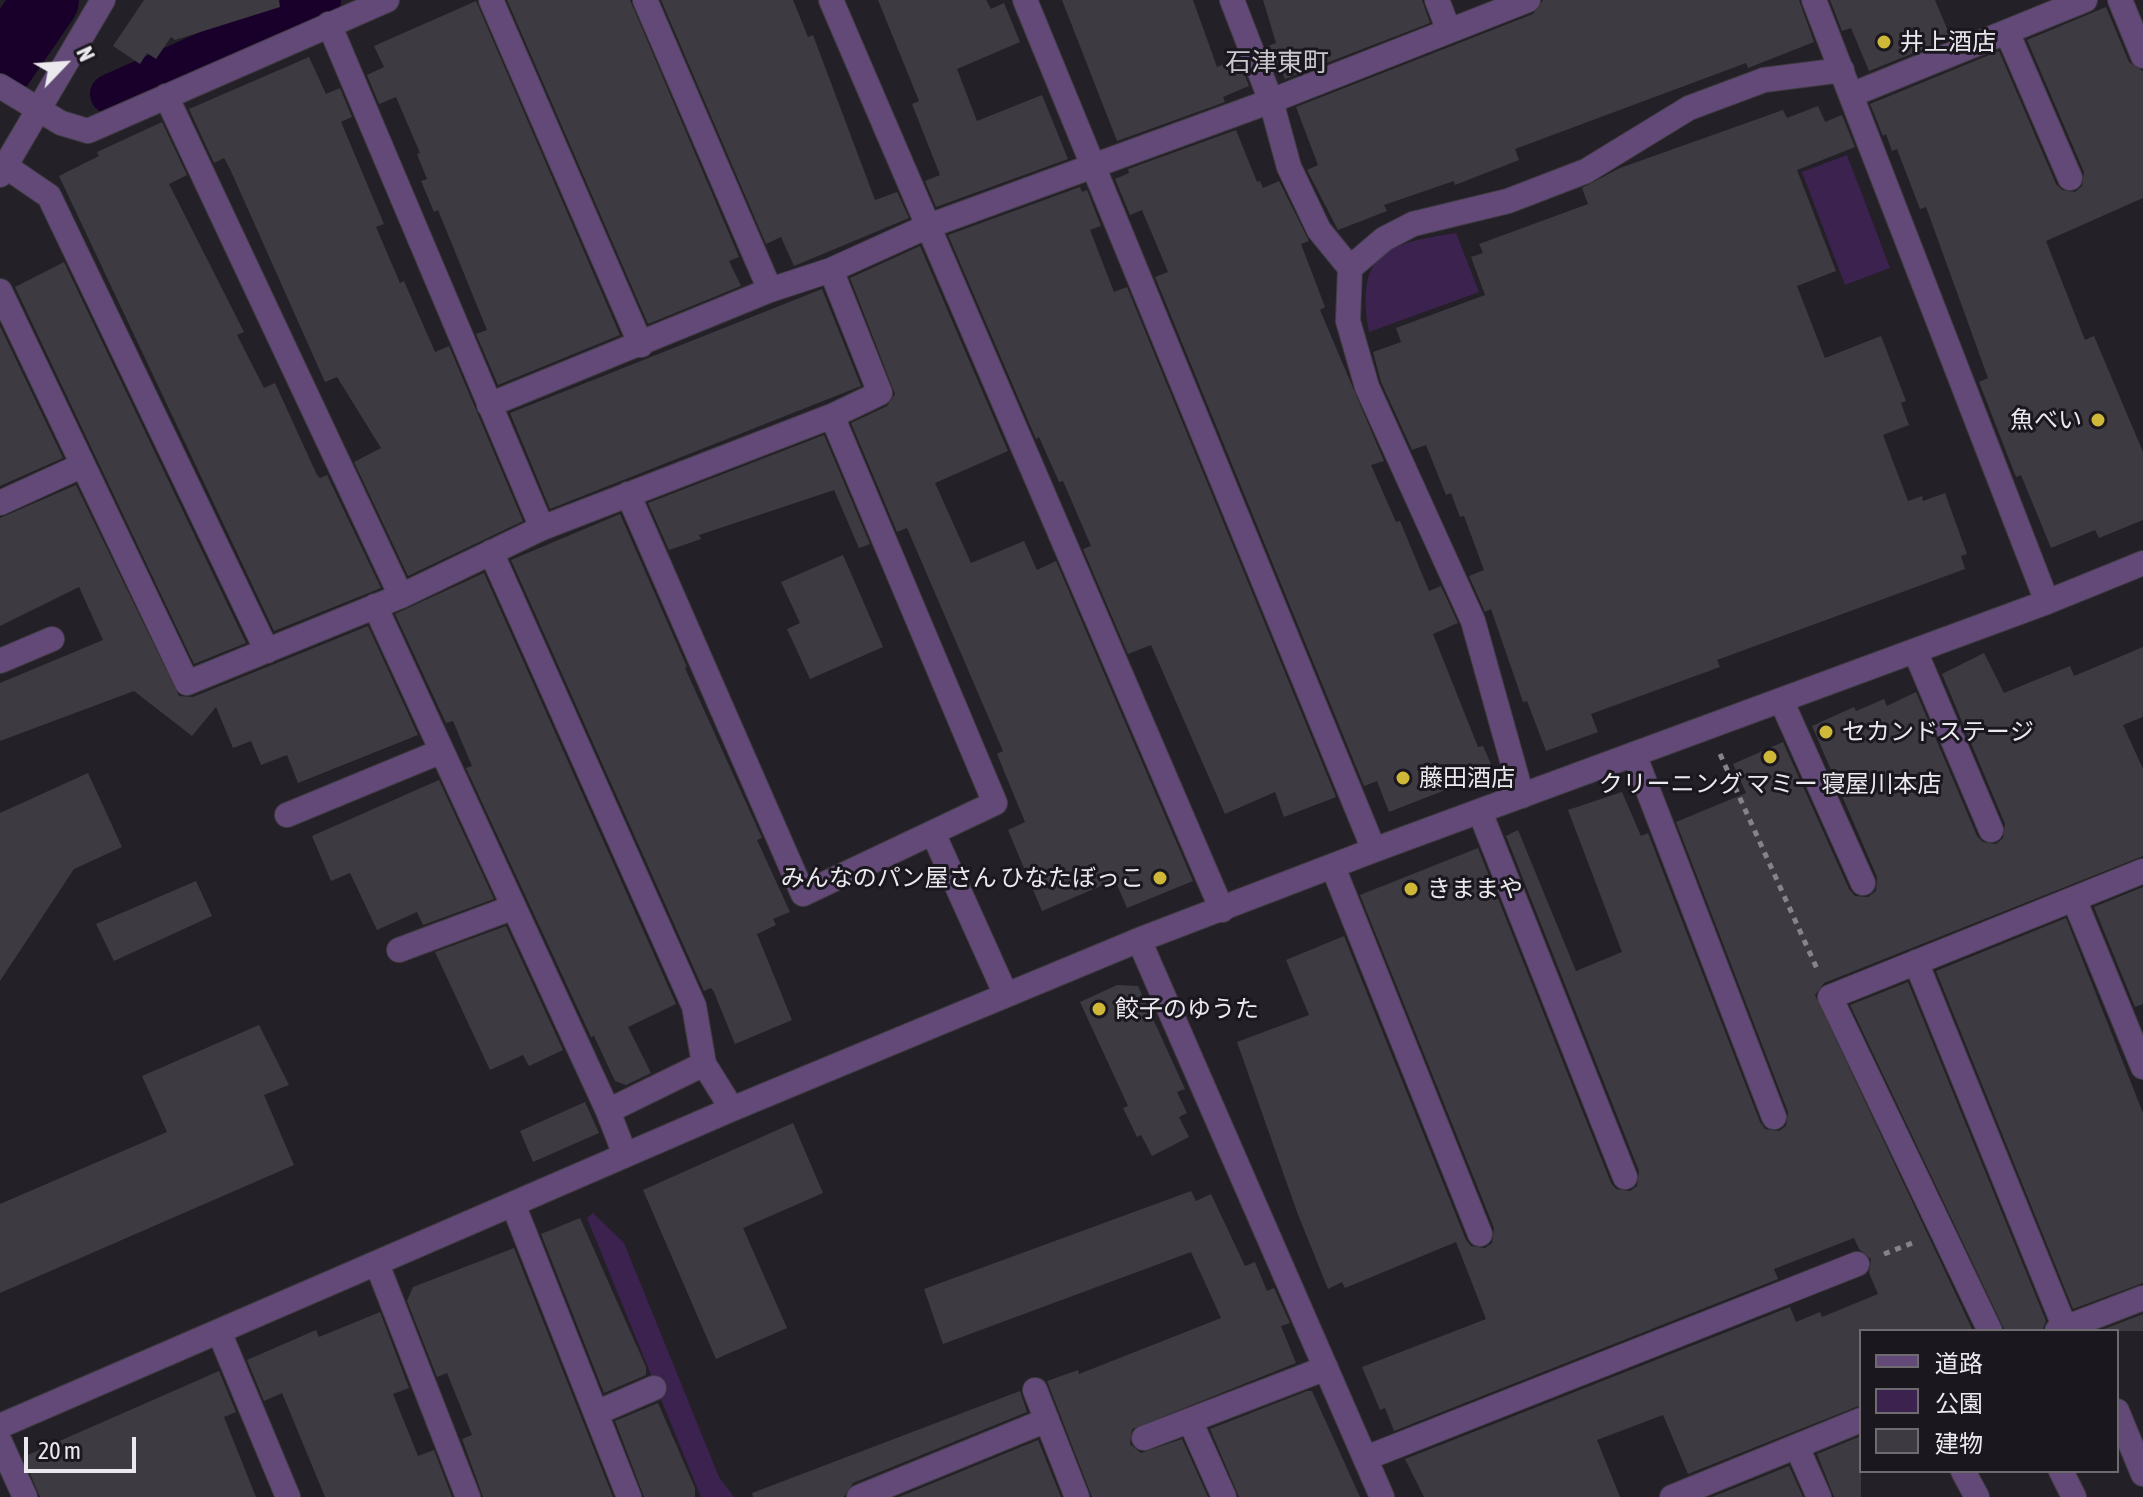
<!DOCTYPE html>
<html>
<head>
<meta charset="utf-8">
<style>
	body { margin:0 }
	#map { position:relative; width:2143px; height:1497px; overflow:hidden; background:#242027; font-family:"Asap Condensed","Noto Sans JP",sans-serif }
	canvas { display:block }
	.legend { position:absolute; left:1859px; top:1329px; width:260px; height:144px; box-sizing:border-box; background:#1a171e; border:2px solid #6e6b71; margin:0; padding:10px 14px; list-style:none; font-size:24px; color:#ebe9ee }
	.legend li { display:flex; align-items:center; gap:16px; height:40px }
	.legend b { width:40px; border:2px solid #6e6b71 }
	.north { position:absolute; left:24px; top:24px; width:80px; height:80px; -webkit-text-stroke:6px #1a171e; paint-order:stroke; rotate:65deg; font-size:22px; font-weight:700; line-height:32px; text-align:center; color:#ebe9ee }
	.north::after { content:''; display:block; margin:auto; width:28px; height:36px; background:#ebe9ee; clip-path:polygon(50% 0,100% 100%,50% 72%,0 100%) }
	.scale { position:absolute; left:24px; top:1437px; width:112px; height:36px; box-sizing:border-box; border:4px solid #ebe9ee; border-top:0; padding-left:10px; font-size:24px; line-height:28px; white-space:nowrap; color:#ebe9ee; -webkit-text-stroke:6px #1a171e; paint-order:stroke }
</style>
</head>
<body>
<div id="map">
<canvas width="2143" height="1497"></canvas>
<ul class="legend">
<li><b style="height:10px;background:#624978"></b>道路</li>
<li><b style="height:22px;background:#3c224f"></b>公園</li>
<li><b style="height:22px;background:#3e3a42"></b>建物</li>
</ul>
<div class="north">N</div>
<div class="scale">20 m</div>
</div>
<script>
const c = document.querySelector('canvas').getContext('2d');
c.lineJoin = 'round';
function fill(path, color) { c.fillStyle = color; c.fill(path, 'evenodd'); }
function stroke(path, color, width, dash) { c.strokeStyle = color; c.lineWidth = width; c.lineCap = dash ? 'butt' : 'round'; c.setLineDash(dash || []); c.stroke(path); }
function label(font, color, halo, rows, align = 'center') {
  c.font = font + ' "Asap Condensed","Noto Sans JP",sans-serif'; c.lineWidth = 6; c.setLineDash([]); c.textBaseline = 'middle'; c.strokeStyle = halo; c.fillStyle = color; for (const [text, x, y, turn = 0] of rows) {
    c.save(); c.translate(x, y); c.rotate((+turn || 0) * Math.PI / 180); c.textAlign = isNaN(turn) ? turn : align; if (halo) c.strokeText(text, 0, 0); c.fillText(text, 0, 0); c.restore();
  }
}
fill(new Path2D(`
	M 1847,155 L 1890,268 L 1845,285 L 1802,172 Z
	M 1456,233 L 1479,292 L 1369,332 C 1355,252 1386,244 1456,233 Z
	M 593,1213 L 624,1243 L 719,1477 L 734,1497 L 701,1497 L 587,1218 Z`), '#3c224f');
stroke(new Path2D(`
	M 110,94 L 321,0`), '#18002a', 40);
stroke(new Path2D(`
	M 0,67 L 46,0`), '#18002a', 66);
fill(new Path2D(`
	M 144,0 L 279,0 L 280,7 L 175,40 L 171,37 L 156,59 L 147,53 L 140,64 L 113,46 Z
	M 507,0 L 630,0 L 739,257 L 729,261 L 741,286 L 648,324 Z
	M 661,0 L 793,0 L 808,37 L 813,35 L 875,200 L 897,192 L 909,218 L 794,266 L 781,237 L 766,244 Z
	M 878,0 L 986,0 L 991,9 L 1004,3 L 1020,42 L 957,69 L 977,121 L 1042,95 L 1068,159 L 936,207 L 925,181 L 940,175 L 912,104 L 919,101 Z
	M 1062,0 L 1193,0 L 1217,67 L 1238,58 L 1249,86 L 1223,97 L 1225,102 L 1117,141 Z
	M 1263,0 L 1422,0 L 1430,23 L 1285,79 L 1282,72 L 1277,75 L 1266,47 L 1276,43 Z
	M 1543,0 L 1799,0 L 1814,42 L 1748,68 L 1746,63 L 1515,149 L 1519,160 L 1455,185 L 1454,181 L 1384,205 L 1387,211 L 1338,230 L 1307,170 L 1318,165 L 1296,107 L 1533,14 Z
	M 1830,0 L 1935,0 L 1951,38 L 1869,71 L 1851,28 L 1842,31 Z
	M 476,1 L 620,335 L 498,385 L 476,334 L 487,330 L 438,210 L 434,212 L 421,181 L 427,179 L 417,154 L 420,153 L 396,97 L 379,104 L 367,75 L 384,67 L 374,46 Z
	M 2106,7 L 2129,62 L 2143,71 L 2143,198 L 2046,241 L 2085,340 L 2094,336 L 2143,452 L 2143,520 L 2099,538 L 2095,530 L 2051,548 L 2021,475 L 2016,477 L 1979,382 L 1988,378 L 1926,207 L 1920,209 L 1897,149 L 1892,151 L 1886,134 L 1883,136 L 1870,104 L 1999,51 L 2056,184 L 2062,190 L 2075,192 L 2082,186 L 2084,172 L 2027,40 Z
	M 309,57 L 326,94 L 340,88 L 352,117 L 341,122 L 384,224 L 376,227 L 400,283 L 404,281 L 435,352 L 449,346 L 523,521 L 408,576 L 354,462 L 381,448 L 337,377 L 325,382 L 230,169 L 224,158 L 214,163 L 189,109 Z
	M 1818,106 L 1825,122 L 1842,115 L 1855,147 L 1797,170 L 1836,271 L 1797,286 L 1825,358 L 1881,336 L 1906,401 L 1901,403 L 1909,425 L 1883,435 L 1908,501 L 1922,496 L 1923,501 L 1945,493 L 1967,554 L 1961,556 L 1965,569 L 1717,660 L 1720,667 L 1591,714 L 1598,732 L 1546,751 L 1527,701 L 1523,702 L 1491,609 L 1485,612 L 1469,576 L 1484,570 L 1464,516 L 1460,517 L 1451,493 L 1446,495 L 1426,445 L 1412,450 L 1381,382 L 1373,352 L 1401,342 L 1396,328 L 1485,295 L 1471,257 L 1483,253 L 1479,244 L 1588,204 L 1582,188 L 1620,168 L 1783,110 L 1787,118 Z
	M 162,122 L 187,175 L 169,184 L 244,332 L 237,335 L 264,388 L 275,383 L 317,475 L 320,478 L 327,475 L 381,588 L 274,631 L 59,176 L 99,156 L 97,152 Z
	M 1236,130 L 1257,182 L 1260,181 L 1263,188 L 1279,181 L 1309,241 L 1301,244 L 1325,307 L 1320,310 L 1384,461 L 1371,465 L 1396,522 L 1400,521 L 1429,591 L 1441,586 L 1458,623 L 1433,634 L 1478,747 L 1483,746 L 1494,771 L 1389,812 L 1377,781 L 1364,786 L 1155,277 L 1168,272 L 1142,210 L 1130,215 L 1115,179 L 1129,173 L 1128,169 Z
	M 1080,187 L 1082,192 L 1087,190 L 1101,226 L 1090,230 L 1114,292 L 1127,287 L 1336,797 L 1284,817 L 1275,792 L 1225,814 L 1151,645 L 1128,654 L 1083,549 L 1091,546 L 1063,481 L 1059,482 L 1039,437 L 1036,439 L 948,235 Z
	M 920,246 L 1008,451 L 935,483 L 971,563 L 1024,541 L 1037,570 L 1056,561 L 1193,881 L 1127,908 L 1115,880 L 1042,911 L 1008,830 L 1025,822 L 997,754 L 1003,751 L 907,528 L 897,532 L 851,423 L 887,406 L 895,394 L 850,278 Z
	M 64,262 L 246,643 L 194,664 L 15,287 Z
	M 822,289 L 861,386 L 550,509 L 510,413 Z
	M 0,326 L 63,458 L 0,486 Z
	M 824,435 L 870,544 L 859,548 L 834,490 L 699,535 L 701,539 L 669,550 L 648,503 Z
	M 76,485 L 179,696 L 193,697 L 368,626 L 418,735 L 298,783 L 287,755 L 261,765 L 251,741 L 233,748 L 216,707 L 192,736 L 134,691 L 0,741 L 0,683 L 103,640 L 79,587 L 0,626 L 0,518 Z
	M 620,514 L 687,667 L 685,668 L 762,838 L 757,840 L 790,912 L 773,919 L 776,925 L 757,934 L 792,1020 L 735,1044 L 714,992 L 711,988 L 704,991 L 511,560 Z
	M 843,555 L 883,647 L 810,679 L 787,629 L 800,623 L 781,582 Z
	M 484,573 L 676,1004 L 628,1027 L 651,1073 L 626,1085 L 615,1081 L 594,1036 L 591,1037 L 466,768 L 472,766 L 453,721 L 446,723 L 395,614 Z
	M 2143,647 L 2143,717 L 2123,725 L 2143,769 L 2143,856 L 1824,983 L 1815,995 L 1973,1331 L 1861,1331 L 1861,1405 L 1688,1474 L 1663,1415 L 1597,1440 L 1620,1497 L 1424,1497 L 1405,1459 L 1790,1307 L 1796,1322 L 1820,1312 L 1822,1317 L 1878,1294 L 1869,1273 L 1871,1259 L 1859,1249 L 1854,1238 L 1774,1269 L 1778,1279 L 1394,1431 L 1385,1408 L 1380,1410 L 1362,1367 L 1486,1319 L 1456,1242 L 1345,1288 L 1342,1282 L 1328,1289 L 1297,1212 L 1237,1042 L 1309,1015 L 1286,960 L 1344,936 L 1466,1240 L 1471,1246 L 1485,1248 L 1492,1243 L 1494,1228 L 1360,895 L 1478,848 L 1611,1183 L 1616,1189 L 1630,1191 L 1637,1186 L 1639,1171 L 1506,836 L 1518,830 L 1576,971 L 1622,952 L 1568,810 L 1622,792 L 1641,836 L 1648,833 L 1760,1122 L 1765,1129 L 1779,1131 L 1786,1126 L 1788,1112 L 1676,822 L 1746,793 L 1733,764 L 1783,742 L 1849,889 L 1855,896 L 1868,897 L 1876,891 L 1877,877 L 1812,726 L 1854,707 L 1856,711 L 1884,699 L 1887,706 L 1916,692 L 1977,836 L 1983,842 L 1996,844 L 2003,838 L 2005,824 L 1942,674 L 1984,653 L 2004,693 L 2070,666 L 2074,676 Z
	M 88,773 L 122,847 L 74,869 L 0,981 L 0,813 Z
	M 439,780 L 494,899 L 423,925 L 417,912 L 377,930 L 350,873 L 331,881 L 312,836 Z
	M 196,881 L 212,916 L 114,961 L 96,924 Z
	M 2143,887 L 2143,1004 L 2135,1007 L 2094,907 Z
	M 2066,918 L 2143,1113 L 2143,1283 L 2073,1309 L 1936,971 Z
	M 506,926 L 563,1050 L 529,1066 L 523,1055 L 490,1070 L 435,952 Z
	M 1908,982 L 2046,1321 L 2042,1331 L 2005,1331 L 1850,1005 Z
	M 1117,985 L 1138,986 L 1185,1089 L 1177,1092 L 1187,1113 L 1179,1117 L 1189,1137 L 1152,1156 L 1141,1135 L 1137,1137 L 1123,1108 L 1128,1106 L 1080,1002 Z
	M 259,1025 L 289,1085 L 264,1095 L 294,1165 L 0,1293 L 0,1204 L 167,1132 L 142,1076 Z
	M 585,1102 L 599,1133 L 533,1162 L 520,1131 Z
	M 793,1123 L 823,1193 L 743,1228 L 787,1328 L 716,1359 L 643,1190 Z
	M 1191,1191 L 1196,1201 L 1211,1194 L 1245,1266 L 1255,1262 L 1267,1291 L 1274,1288 L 1290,1323 L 1281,1326 L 1296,1363 L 1132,1429 L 1130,1444 L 1141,1453 L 1182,1439 L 1208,1497 L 1092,1497 L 1047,1381 L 1078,1370 L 1079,1374 L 1221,1318 L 1191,1252 L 943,1344 L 924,1289 Z
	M 580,1218 L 646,1367 L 646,1375 L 604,1393 L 541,1234 Z
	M 514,1248 L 613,1497 L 483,1497 L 462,1439 L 472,1435 L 447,1373 L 437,1377 L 407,1301 L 413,1287 Z
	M 380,1312 L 409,1388 L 393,1394 L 418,1456 L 434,1450 L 452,1497 L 325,1497 L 282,1393 L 264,1401 L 247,1360 L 316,1330 L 319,1337 Z
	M 2143,1314 L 2143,1331 L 2099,1331 Z
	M 219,1371 L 236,1412 L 224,1417 L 256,1497 L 40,1497 L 23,1457 Z
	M 1020,1391 L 1027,1412 L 853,1483 L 844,1497 L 753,1497 L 752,1493 Z
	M 1307,1391 L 1312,1391 L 1360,1497 L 1239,1497 L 1210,1429 Z
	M 658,1403 L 695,1488 L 695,1497 L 644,1497 L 615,1421 Z
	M 1861,1436 L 1861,1497 L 1834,1497 L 1817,1454 Z
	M 1038,1440 L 1061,1497 L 899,1497 Z
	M 1789,1466 L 1803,1497 L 1712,1497 Z`), '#3e3a42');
const minor = new Path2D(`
	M 491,0 L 641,345
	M 645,0 L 770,290
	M 831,0 L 1222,910
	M 1025,0 L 1374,850
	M 1232,0 L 1271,101 L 1289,167 L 1319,230 L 1350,268 L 1348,321 L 1367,387 L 1473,621 L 1522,796
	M 1437,0 L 1449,31
	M 1814,0 L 2047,602
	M 2120,0 L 2143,56
	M 329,24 L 542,528
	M 2007,32 L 2070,178
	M 0,86 L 61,123 L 88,131 L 387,0
	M 1851,95 L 2085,0
	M 166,96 L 401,596
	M 5,166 L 49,196 L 267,651
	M 0,175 L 103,0
	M 1350,268 L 1384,239 L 1413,224 L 1508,201 L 1586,171 L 1689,108 L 1764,80 L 1842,70
	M 0,291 L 187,683 L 401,596 L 542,528 L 832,416 L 880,393 L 831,270
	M 489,405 L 770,290 L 831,270 L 926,227 L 1271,101 L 1528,0
	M 628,494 L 803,894 L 995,803 L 832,416
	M 0,503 L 83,465
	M 491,552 L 694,1006 L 704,1064 L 732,1109
	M 375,606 L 608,1111 L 704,1064
	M 1915,651 L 1991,830
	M 0,661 L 52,639
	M 1781,700 L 1863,883
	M 1634,754 L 1774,1117
	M 1480,812 L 1625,1177
	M 287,815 L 442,751
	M 933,833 L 1006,995
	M 1333,867 L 1480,1234
	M 2074,899 L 2143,1067
	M 1139,940 L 1382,1497
	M 399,950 L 514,907
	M 1916,962 L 2065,1328
	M 608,1111 L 625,1155
	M 513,1204 L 629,1497
	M 377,1264 L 468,1497
	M 1990,1331 L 1830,997 L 2143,871
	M 2057,1331 L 2143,1298
	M 220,1334 L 288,1497
	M 1035,1390 L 1077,1497
	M 2117,1411 L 2143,1474
	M 596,1413 L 654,1388
	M 1191,1423 L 1224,1497
	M 0,1426 L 732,1109 L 1139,940 L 1374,850 L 2047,602 L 2143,563
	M 1144,1438 L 1326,1368
	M 0,1442 L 25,1497
	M 1797,1447 L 1819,1497
	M 1366,1458 L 1857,1264
	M 1963,1471 L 1977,1497
	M 2061,1471 L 2074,1497
	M 859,1497 L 1047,1420
	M 1672,1497 L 1861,1420`);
stroke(minor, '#403c43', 26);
stroke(new Path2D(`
	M 1720,754 L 1818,971
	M 1884,1254 L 1915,1242`), '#868389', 5, [6, 6]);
stroke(minor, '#624978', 24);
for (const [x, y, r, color] of [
	[1884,42,8,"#cfb837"],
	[2098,420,8,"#cfb837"],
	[1826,732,8,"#cfb837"],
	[1770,757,8,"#cfb837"],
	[1403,778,8,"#cfb837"],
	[1160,878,8,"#cfb837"],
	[1411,889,8,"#cfb837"],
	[1099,1009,8,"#cfb837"]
]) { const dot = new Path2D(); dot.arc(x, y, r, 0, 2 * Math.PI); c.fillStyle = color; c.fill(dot); stroke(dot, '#1a171e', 3); }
label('24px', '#ebe9ee', '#1a171e', [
	["井上酒店",1900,42],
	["魚べい",2082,420,"right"],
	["セカンドステージ",1842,732],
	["藤田酒店",1419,778],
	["クリーニング マミー 寝屋川本店",1770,784,"center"],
	["みんなのパン屋さん ひなたぼっこ",1144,878,"right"],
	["きままや",1427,889],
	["餃子のゆうた",1115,1009]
], 'left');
label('26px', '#cac6cf', '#1a171e', [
	["石津東町",1277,63]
]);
</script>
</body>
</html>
